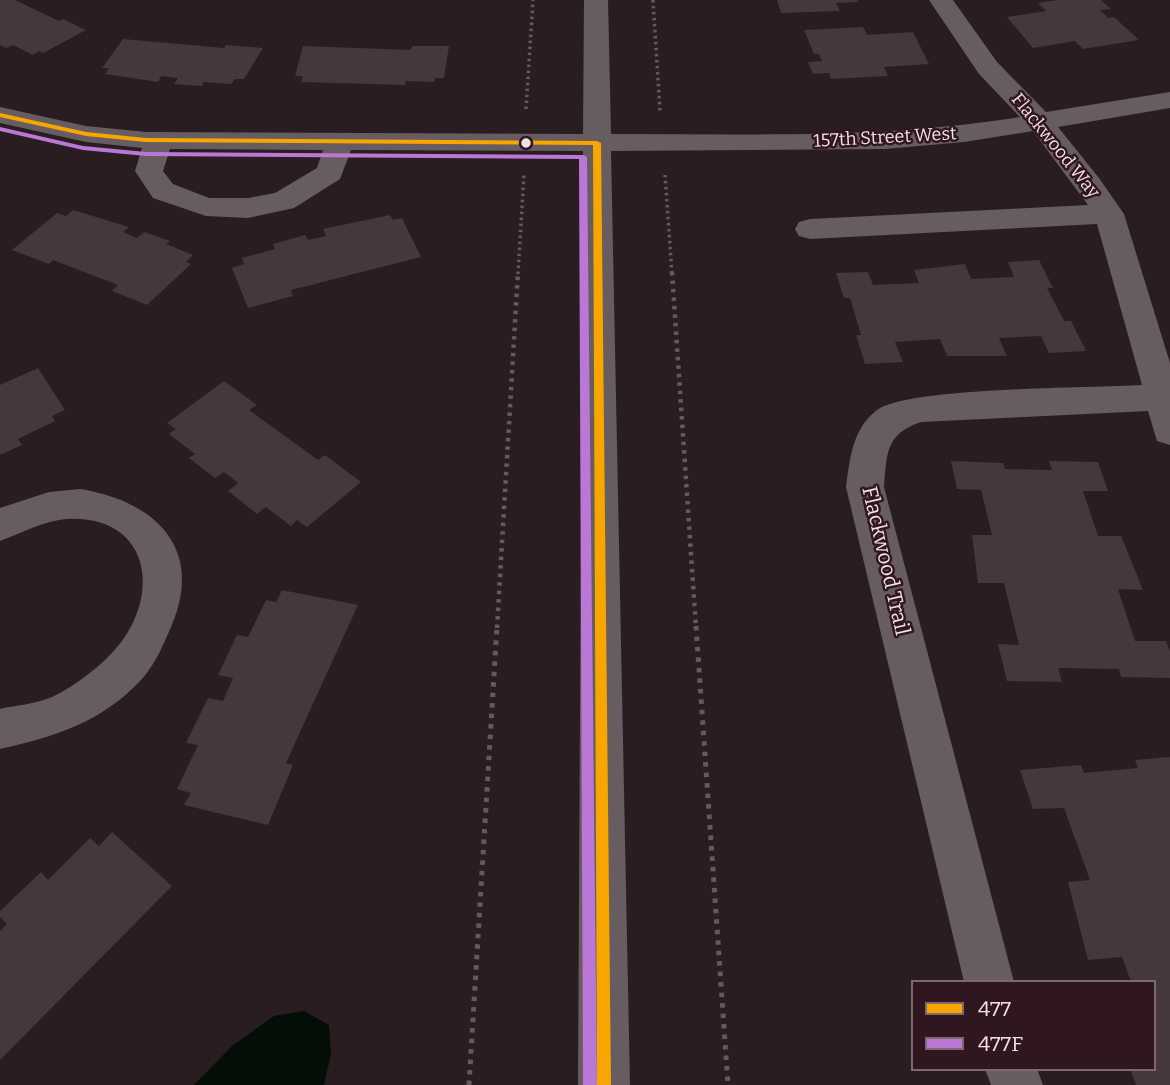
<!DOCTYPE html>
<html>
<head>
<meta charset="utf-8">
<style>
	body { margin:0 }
	#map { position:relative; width:1170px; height:1085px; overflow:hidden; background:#2a1d21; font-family:Bitter,serif }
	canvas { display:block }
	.legend { position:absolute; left:911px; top:980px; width:245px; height:91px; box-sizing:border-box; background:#30171f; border:2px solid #7e676e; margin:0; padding:9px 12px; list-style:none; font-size:21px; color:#f2e0e4 }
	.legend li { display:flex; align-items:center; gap:14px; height:35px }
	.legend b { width:35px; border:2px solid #7e676e }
</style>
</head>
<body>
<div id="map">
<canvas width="1170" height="1085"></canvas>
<ul class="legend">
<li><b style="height:9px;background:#f7a600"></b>477</li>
<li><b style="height:9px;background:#ba77d6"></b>477F</li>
</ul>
</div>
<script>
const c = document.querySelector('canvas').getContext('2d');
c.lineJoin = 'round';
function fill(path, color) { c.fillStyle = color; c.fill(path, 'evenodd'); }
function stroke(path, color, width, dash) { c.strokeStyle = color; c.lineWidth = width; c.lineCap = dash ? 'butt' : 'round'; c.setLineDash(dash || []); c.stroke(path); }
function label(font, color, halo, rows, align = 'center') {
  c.font = font + ' Bitter,serif'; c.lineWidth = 5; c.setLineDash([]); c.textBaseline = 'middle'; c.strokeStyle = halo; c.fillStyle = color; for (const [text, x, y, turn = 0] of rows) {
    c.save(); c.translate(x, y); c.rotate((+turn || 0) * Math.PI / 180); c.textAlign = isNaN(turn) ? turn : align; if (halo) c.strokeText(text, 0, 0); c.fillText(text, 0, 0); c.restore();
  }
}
fill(new Path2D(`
	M 304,1011 L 329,1025 L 331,1054 L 324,1085 L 194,1085 L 232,1046 L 274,1016 Z`), '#040e07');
fill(new Path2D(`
	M 0,0 L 15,0 L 59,21 L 63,19 L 86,30 L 43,53 L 39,51 L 33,55 L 13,45 L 6,48 L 0,45 Z
	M 777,0 L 858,0 L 858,2 L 836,3 L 840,11 L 781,13 Z
	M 1057,0 L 1101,0 L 1111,9 L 1100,10 L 1108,18 L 1114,17 L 1139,40 L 1083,49 L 1075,41 L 1033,48 L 1007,17 L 1046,11 L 1038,3 Z
	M 863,27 L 867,35 L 913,32 L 929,64 L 884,67 L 888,76 L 831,79 L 829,73 L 813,74 L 808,62 L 822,61 L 819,54 L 814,54 L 804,30 Z
	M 123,39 L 224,48 L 226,45 L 263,48 L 244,79 L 235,79 L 231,84 L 204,82 L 202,86 L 174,84 L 178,78 L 161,76 L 158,82 L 105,74 L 109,68 L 102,68 Z
	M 303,46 L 411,50 L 412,46 L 449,46 L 444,78 L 435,78 L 434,82 L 406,81 L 405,85 L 301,82 L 303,76 L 295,76 Z
	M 73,210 L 129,227 L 123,232 L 137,238 L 144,232 L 170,241 L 166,244 L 193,255 L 186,262 L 191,264 L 147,305 L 112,291 L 118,285 L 53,260 L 49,264 L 12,250 L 57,213 L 66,216 Z
	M 390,215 L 393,220 L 402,218 L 421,257 L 291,290 L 293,296 L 248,308 L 232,268 L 244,264 L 242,258 L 275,249 L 273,244 L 305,235 L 308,240 L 326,236 L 323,229 Z
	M 1039,260 L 1053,288 L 1047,288 L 1064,321 L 1071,321 L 1086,351 L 1049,353 L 1041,336 L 999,338 L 1007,356 L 947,356 L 940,339 L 895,342 L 903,362 L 865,364 L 856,335 L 861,335 L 850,298 L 844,298 L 836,273 L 868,272 L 873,285 L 919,283 L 914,270 L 965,264 L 971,279 L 1014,277 L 1008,262 Z
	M 38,368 L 65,410 L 52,416 L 55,421 L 18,439 L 22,445 L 0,455 L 0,385 Z
	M 224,381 L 257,405 L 249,410 L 318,460 L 325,455 L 361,482 L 307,527 L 297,520 L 291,526 L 266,507 L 257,514 L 228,491 L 238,483 L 224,472 L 215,478 L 189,458 L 195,454 L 169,434 L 176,429 L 167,423 Z
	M 951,461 L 1003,463 L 1005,469 L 1052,470 L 1049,461 L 1098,462 L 1108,491 L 1083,491 L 1098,536 L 1121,536 L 1143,590 L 1118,589 L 1135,641 L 1166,641 L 1170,652 L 1170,678 L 1121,677 L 1119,669 L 1058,668 L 1062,682 L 1007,681 L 998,644 L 1019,645 L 1004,583 L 978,583 L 972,535 L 992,535 L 981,490 L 957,489 Z
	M 282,590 L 358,605 L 286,763 L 293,765 L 268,825 L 184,805 L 191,793 L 177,789 L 198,745 L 186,743 L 208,698 L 223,701 L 233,678 L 218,675 L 237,635 L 248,637 L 266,600 L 276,602 Z
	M 1170,757 L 1170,1085 L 1136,1085 L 1130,1069 L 1154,1069 L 1154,982 L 1131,982 L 1122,957 L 1088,960 L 1068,882 L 1090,880 L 1064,808 L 1033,809 L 1020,770 L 1081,765 L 1084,773 L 1138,768 L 1135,760 Z
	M 112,832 L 172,886 L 0,1060 L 0,931 L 7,924 L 0,917 L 0,911 L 41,872 L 48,880 L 90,838 L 99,846 Z`), '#44383c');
stroke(new Path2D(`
	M 653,0 L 660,111
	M 526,109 L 533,0
	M 665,175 L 672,274
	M 518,274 L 524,174`), '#64595c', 3.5, [2.5, 3.5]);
stroke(new Path2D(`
	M 672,272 L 696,628
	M 497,628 L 518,272`), '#64595c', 4.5, [3.5, 5]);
stroke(new Path2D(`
	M 696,626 L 728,1085
	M 469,1085 L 497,626`), '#64595c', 5, [4.5, 6]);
fill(new Path2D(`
	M 584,0 L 608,0 L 611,134 C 747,134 884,139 1020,117 L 979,74 L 929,0 L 953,0 L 997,62 L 1046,112 L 1170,92 L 1170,108 L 1058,127 L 1099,178 L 1124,214 L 1170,363 L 1170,445 L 1157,441 L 1148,411 L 921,422 C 885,434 887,454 884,487 L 1014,982 L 964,982 L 846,487 C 850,459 852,429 877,410 C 907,387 1094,388 1142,385 L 1097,224 L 810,239 L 799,236 L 795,229 L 799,222 L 810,219 L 1088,205 L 1033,131 L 964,142 L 885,149 L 611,151 L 630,1085 L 578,1085 L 583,151 L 351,150 L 340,179 L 294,208 L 248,218 L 206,216 L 153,198 L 135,171 L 142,148 L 86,142 L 0,123 L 0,107 L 86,126 L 146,132 L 583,134 ZM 170,149 L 323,150 L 317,168 L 275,193 L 248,198 L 209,198 L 173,184 L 163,171 Z
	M 80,489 C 161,502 207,554 168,634 C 161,650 153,667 141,680 C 102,722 54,737 0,749 L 0,709 C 17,705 36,704 52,697 C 73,687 97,669 112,653 C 163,600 153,514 66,519 C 43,521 22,533 0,541 L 0,508 L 49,492 Z
	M 985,1069 L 1037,1069 L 1043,1085 L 991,1085 Z`), '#675c5f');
fill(new Path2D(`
	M 0,113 L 86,132 L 146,138 L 597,141 L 601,143 L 611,1085 L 597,1085 L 593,145 L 146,142 L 86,136 L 0,117 Z`), '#f7a600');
fill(new Path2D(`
	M 0,127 L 83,146 L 146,152 L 583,155 L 587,157 L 597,1085 L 583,1085 L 579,159 L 146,156 L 83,150 L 0,131 Z`), '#ba77d6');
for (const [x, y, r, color] of [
	[526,143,6,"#f2e0e4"]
]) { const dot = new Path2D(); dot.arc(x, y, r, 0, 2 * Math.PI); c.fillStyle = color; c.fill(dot); stroke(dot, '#30171f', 2.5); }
label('18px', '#f2e0e4', '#30171f', [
	["157th Street West",885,138,-3],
	["Flackwood Way",1055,146,51]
]);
label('21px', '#f2e0e4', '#30171f', [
	["Flackwood Trail",885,561,77]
]);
</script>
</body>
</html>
